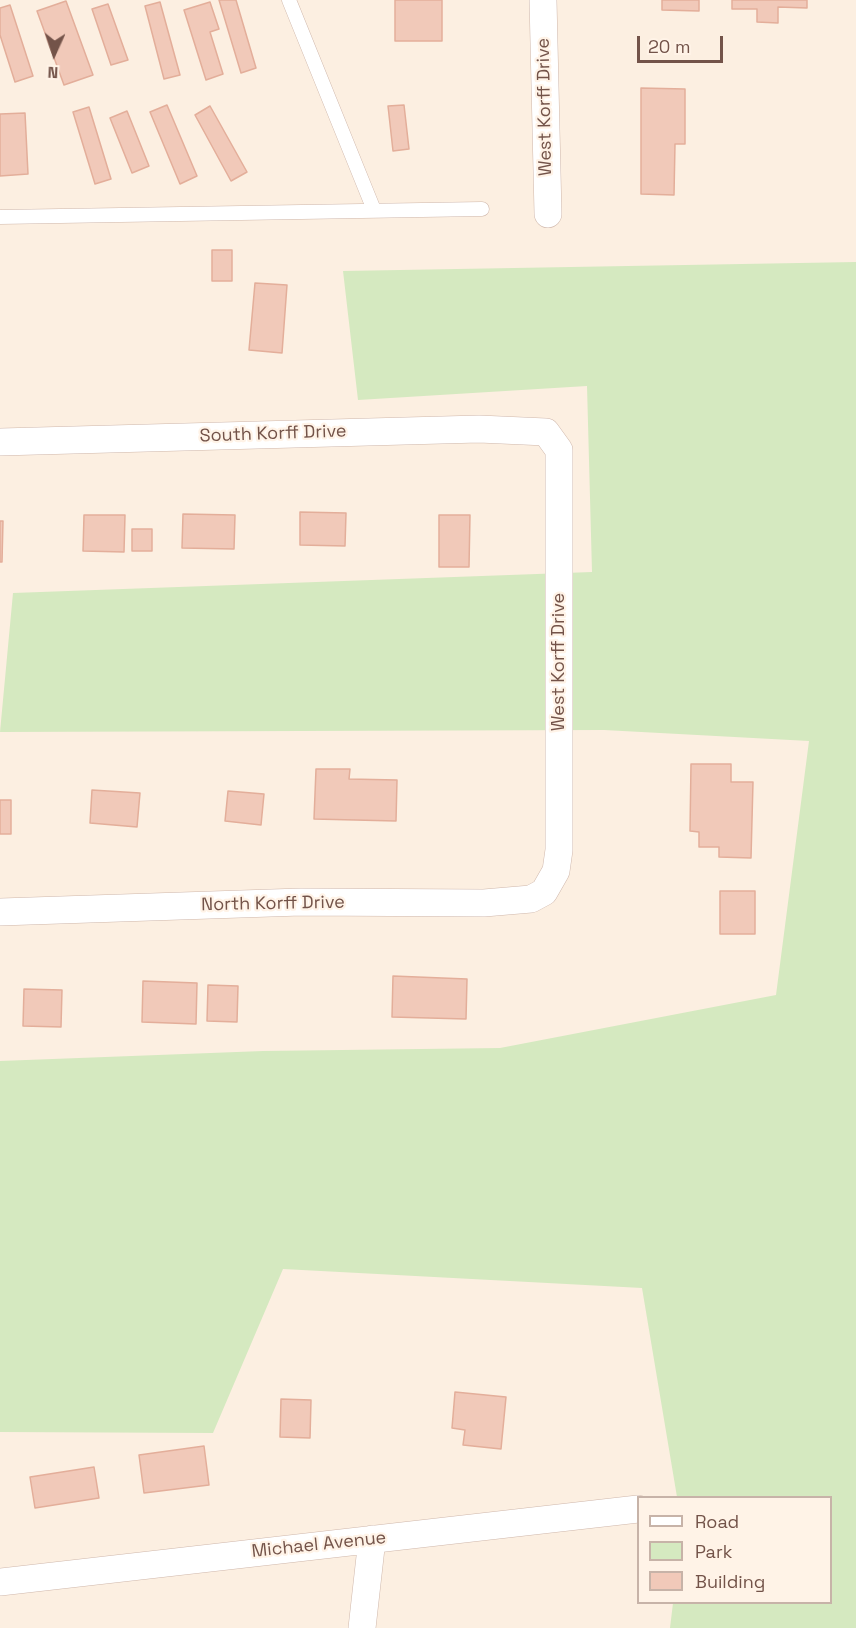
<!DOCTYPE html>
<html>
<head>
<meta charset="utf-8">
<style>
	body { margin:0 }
	#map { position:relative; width:856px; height:1628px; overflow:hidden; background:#fcefe1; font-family:"Space Grotesk",sans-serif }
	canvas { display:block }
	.legend { position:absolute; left:637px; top:1496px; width:195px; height:108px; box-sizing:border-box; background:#fff3e7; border:2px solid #c7b3a8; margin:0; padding:8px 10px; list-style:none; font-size:18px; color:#735349 }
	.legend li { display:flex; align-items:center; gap:12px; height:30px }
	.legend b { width:30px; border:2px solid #c7b3a8 }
	.north { position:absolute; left:24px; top:24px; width:60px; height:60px; -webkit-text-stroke:4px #fff3e7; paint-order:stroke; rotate:183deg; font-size:16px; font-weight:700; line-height:24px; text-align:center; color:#735349 }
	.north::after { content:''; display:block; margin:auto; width:21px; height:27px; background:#735349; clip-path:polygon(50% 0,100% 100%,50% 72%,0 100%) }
	.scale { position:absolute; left:637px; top:36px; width:86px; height:27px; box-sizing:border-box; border:3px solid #735349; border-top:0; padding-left:8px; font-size:18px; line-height:21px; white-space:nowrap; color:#735349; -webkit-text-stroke:4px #fff3e7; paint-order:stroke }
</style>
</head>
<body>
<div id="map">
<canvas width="856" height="1628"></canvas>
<ul class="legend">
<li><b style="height:8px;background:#fff"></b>Road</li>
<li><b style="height:16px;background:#d5e9c0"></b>Park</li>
<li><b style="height:16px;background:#f1c9b9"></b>Building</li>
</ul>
<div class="north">N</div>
<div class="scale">20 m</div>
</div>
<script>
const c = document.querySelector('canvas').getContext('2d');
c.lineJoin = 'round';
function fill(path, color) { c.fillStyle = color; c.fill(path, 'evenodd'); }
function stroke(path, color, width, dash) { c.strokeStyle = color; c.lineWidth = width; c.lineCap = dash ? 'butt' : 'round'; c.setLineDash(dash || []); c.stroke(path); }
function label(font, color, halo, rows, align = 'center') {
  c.font = font + ' "Space Grotesk",sans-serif'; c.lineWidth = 4.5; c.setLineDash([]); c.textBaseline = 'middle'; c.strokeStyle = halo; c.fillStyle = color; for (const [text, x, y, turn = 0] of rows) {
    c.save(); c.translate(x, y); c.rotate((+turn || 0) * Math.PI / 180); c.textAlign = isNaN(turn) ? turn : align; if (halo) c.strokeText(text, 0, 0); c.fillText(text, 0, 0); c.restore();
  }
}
fill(new Path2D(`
	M 856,262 L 856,1628 L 670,1628 L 673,1603 L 830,1602 L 830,1498 L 677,1497 L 642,1288 L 283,1269 L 213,1433 L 0,1432 L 0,1061 L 263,1051 L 500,1048 L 776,995 L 809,741 L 604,730 L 0,732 L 13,593 L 592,572 L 587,386 L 358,400 L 343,271 Z`), '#d5e9c0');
const building = new Path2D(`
	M 219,0 L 236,0 L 256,68 L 241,73 Z
	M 395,0 L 442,0 L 442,41 L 395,41 Z
	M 662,0 L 699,0 L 699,11 L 662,10 Z
	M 732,0 L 807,0 L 807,8 L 778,7 L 778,23 L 757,22 L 757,9 L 732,9 Z
	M 66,1 L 93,75 L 64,85 L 37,11 Z
	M 160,2 L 180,75 L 164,79 L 145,6 Z
	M 210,2 L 219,29 L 210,32 L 223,74 L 206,80 L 184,10 Z
	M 108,4 L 128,60 L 111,65 L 92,9 Z
	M 10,5 L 33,76 L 15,82 L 0,35 L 0,8 Z
	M 641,88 L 685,89 L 685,144 L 675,144 L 674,195 L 641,194 Z
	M 167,105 L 197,176 L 180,184 L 150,112 Z
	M 404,105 L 409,149 L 393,151 L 388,106 Z
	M 210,106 L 247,172 L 231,181 L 195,115 Z
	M 89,107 L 111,179 L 95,184 L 73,112 Z
	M 127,111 L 149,166 L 132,173 L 110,118 Z
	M 25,113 L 28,174 L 0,176 L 0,114 Z
	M 212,250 L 232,250 L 232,281 L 212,281 Z
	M 255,283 L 287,285 L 282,353 L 249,350 Z
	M 300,512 L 346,513 L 345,546 L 300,545 Z
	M 183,514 L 235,515 L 234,549 L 182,548 Z
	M 84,515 L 125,515 L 124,552 L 83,551 Z
	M 439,515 L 470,515 L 469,567 L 439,567 Z
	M 0,521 L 3,521 L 2,562 L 0,562 Z
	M 132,529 L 152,529 L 152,551 L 132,551 Z
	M 691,764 L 731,764 L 731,782 L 753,782 L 751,858 L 719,857 L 719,847 L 699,847 L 699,832 L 690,831 Z
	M 316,769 L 350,769 L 349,779 L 397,780 L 396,821 L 314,819 Z
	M 92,790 L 140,793 L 137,827 L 90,823 Z
	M 228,791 L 264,794 L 261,825 L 225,821 Z
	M 0,800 L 11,800 L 11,834 L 0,834 Z
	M 720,891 L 755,891 L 755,934 L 720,934 Z
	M 393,976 L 467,979 L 466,1019 L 392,1017 Z
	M 143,981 L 197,983 L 196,1024 L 142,1022 Z
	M 208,985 L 238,986 L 237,1022 L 207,1021 Z
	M 24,989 L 62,990 L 61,1027 L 23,1026 Z
	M 455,1392 L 506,1397 L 501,1449 L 463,1445 L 465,1430 L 452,1428 Z
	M 281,1399 L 311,1400 L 310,1438 L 280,1437 Z
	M 204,1446 L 209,1485 L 144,1493 L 139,1455 Z
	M 94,1467 L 99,1498 L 35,1508 L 30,1477 Z`);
fill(building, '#f1c9b9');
stroke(building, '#e3ae9a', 1.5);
const lane = new Path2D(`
	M 289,0 L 374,210
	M 0,217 L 482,209`);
const street = new Path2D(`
	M 543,0 L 548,214
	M 0,442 L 479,429 L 546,432 L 559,450 L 559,850 L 556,871 L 544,892 L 531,899 L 484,903 L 301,902 L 0,912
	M 0,1582 L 638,1509
	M 362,1628 L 372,1539`);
stroke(lane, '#cfb7ab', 15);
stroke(street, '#cfb7ab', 28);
stroke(lane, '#fff', 14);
stroke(street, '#fff', 27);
label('18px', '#735349', '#fff3e7', [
	["West Korff Drive",545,107,-91],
	["South Korff Drive",273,434,-2],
	["West Korff Drive",559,662,-90],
	["North Korff Drive",273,904,-1],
	["Michael Avenue",319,1545,-6]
]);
</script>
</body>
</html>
